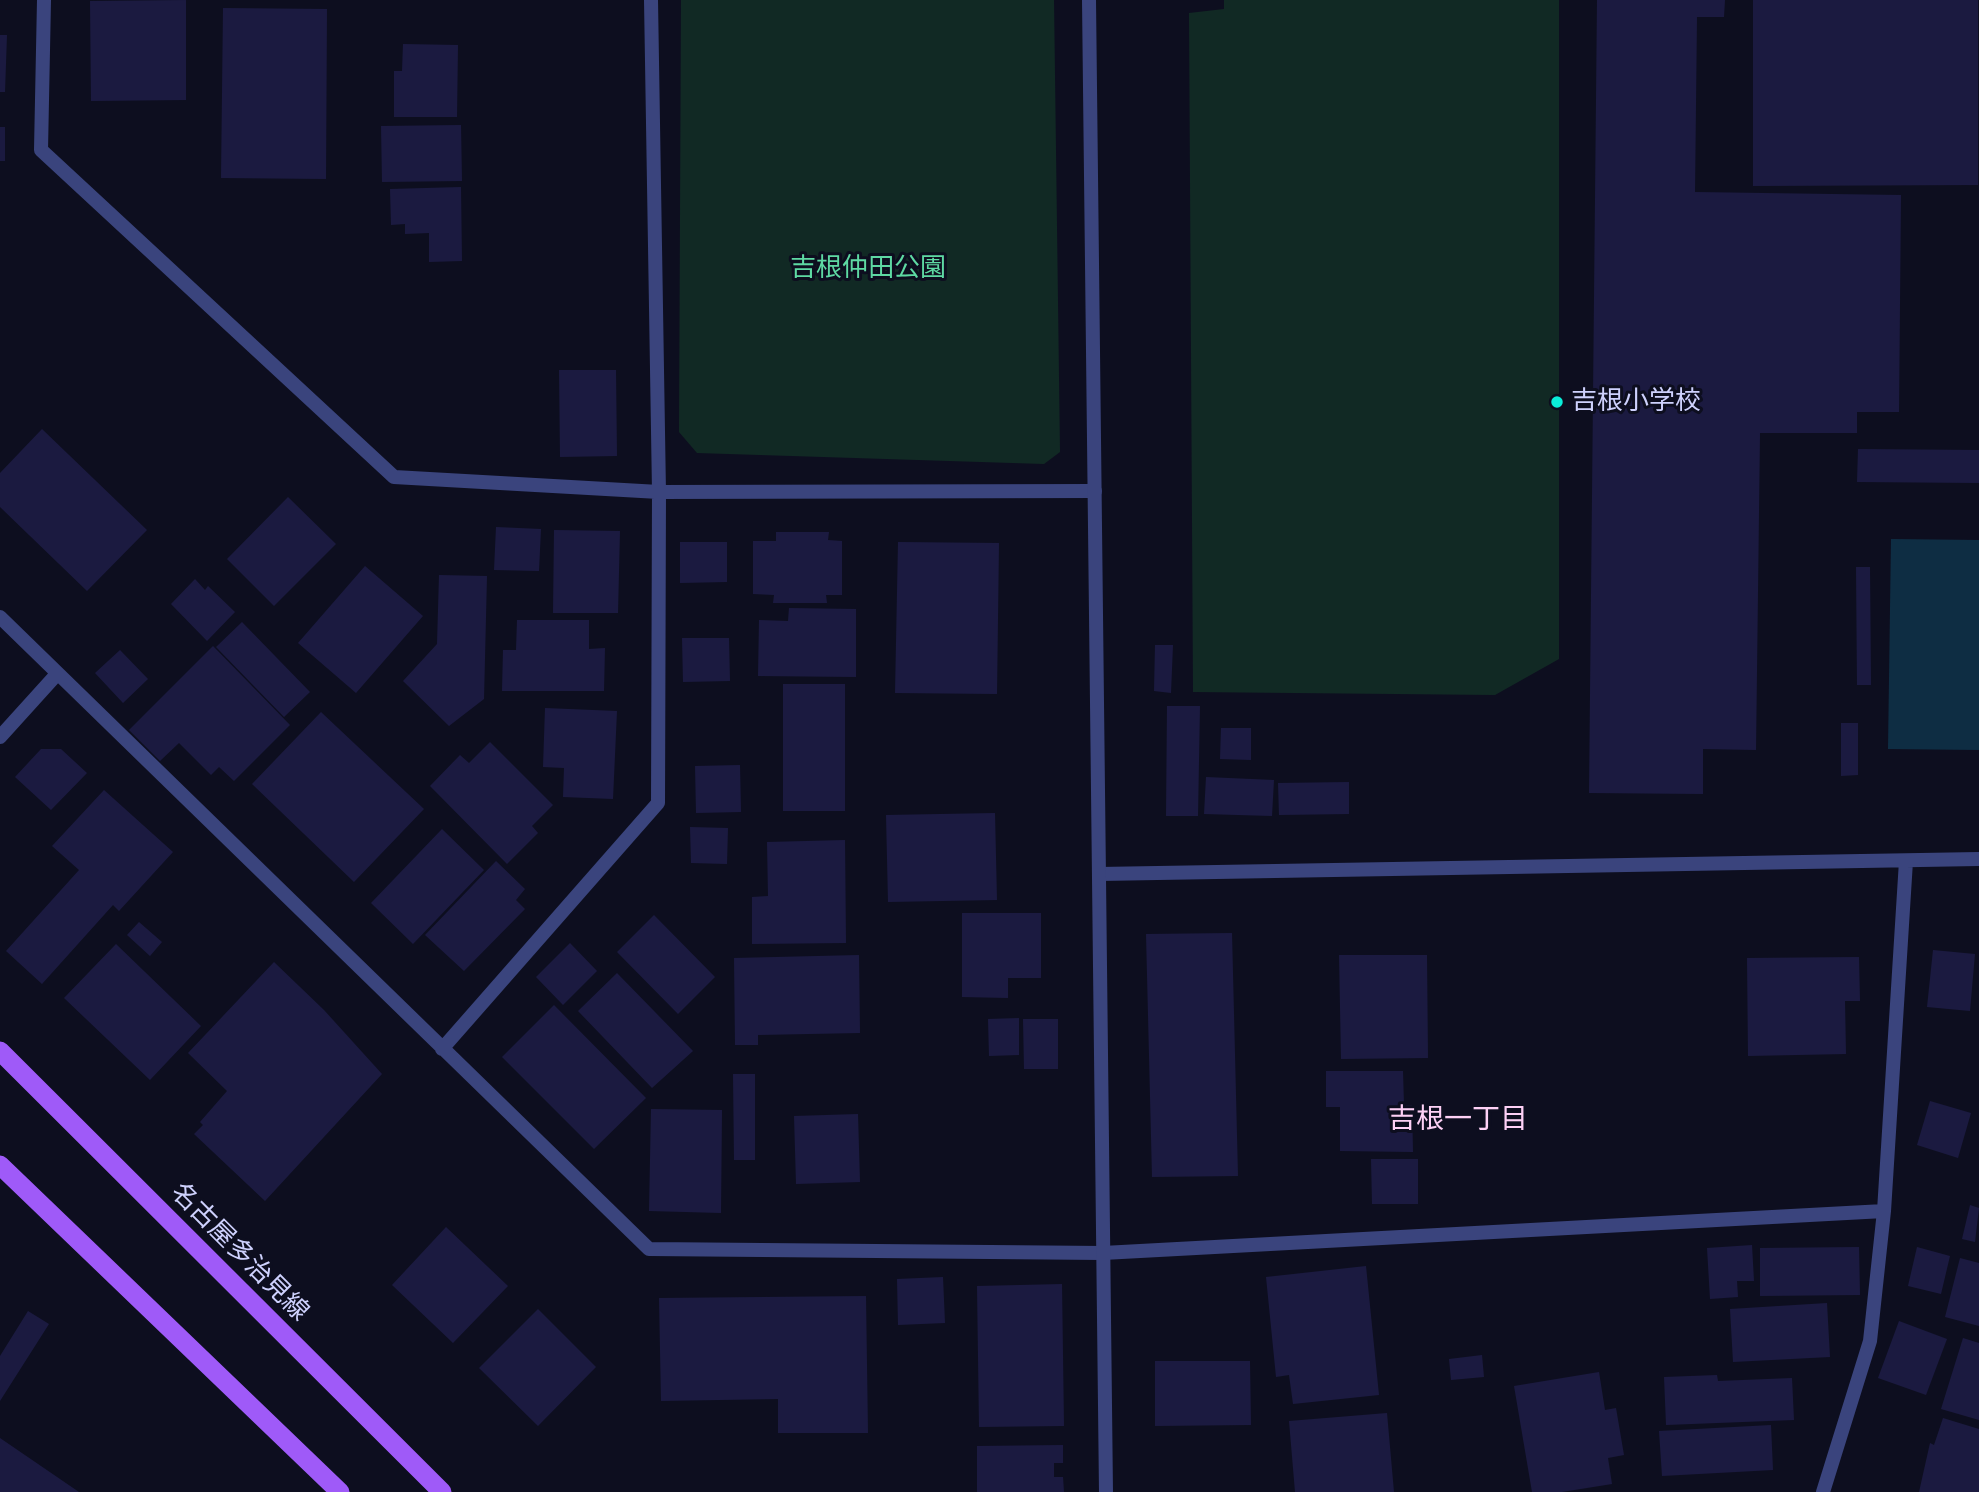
<!DOCTYPE html>
<html>
<head>
<meta charset="utf-8">
<style>
	body { margin:0 }
	canvas { display:block; background:#0d0e1f }
</style>
</head>
<body>
<canvas width="1979" height="1492"></canvas>
<script>
const c = document.querySelector('canvas').getContext('2d');
c.lineJoin = 'round';
function fill(path, color) { c.fillStyle = color; c.fill(path, 'evenodd'); }
function stroke(path, color, width, dash) { c.strokeStyle = color; c.lineWidth = width; c.lineCap = dash ? 'butt' : 'round'; c.setLineDash(dash || []); c.stroke(path); }
function label(font, color, halo, rows, align = 'center') {
  c.font = font + ' "Sofia Sans Condensed","Noto Sans JP",sans-serif'; c.lineWidth = 6; c.setLineDash([]); c.textBaseline = 'middle'; c.strokeStyle = halo; c.fillStyle = color; for (const [text, x, y, turn = 0] of rows) {
    c.save(); c.translate(x, y); c.rotate((+turn || 0) * Math.PI / 180); c.textAlign = isNaN(turn) ? turn : align; if (halo) c.strokeText(text, 0, 0); c.fillText(text, 0, 0); c.restore();
  }
}
fill(new Path2D(`
	M 681,0 L 1054,0 L 1060,452 L 1044,464 L 697,453 L 679,432 Z
	M 1224,0 L 1559,0 L 1559,659 L 1495,695 L 1193,692 L 1189,13 L 1224,9 Z`), '#112924');
fill(new Path2D(`
	M 1891,539 L 1979,540 L 1979,750 L 1888,749 Z`), '#0e2d43');
fill(new Path2D(`
	M 186,0 L 186,100 L 91,101 L 90,1 Z
	M 1597,0 L 1725,0 L 1724,17 L 1697,17 L 1695,192 L 1901,195 L 1899,412 L 1857,412 L 1857,433 L 1760,433 L 1756,750 L 1703,749 L 1703,794 L 1589,793 Z
	M 1753,0 L 1978,0 L 1978,185 L 1753,186 Z
	M 223,8 L 327,9 L 326,179 L 221,178 Z
	M 0,35 L 7,35 L 5,92 L 0,92 Z
	M 403,44 L 458,45 L 457,117 L 394,117 L 394,71 L 402,71 Z
	M 461,125 L 462,181 L 382,182 L 381,126 Z
	M 0,127 L 5,127 L 5,161 L 0,161 Z
	M 461,187 L 462,261 L 429,262 L 429,233 L 405,234 L 405,224 L 391,225 L 390,189 Z
	M 559,370 L 616,370 L 617,456 L 560,457 Z
	M 42,429 L 147,530 L 87,591 L 0,507 L 0,473 Z
	M 1858,449 L 1979,450 L 1979,483 L 1857,482 Z
	M 288,497 L 336,544 L 274,606 L 227,559 Z
	M 496,527 L 541,529 L 539,571 L 494,570 Z
	M 554,530 L 620,531 L 618,613 L 553,613 Z
	M 776,532 L 829,532 L 828,540 L 842,541 L 842,595 L 826,595 L 827,603 L 773,603 L 774,595 L 753,594 L 753,541 L 776,541 Z
	M 680,542 L 727,542 L 727,582 L 680,583 Z
	M 898,542 L 999,543 L 997,694 L 895,693 Z
	M 365,566 L 423,616 L 356,693 L 298,643 Z
	M 1856,567 L 1870,567 L 1871,685 L 1857,685 Z
	M 439,575 L 487,576 L 484,699 L 449,726 L 403,681 L 437,644 Z
	M 195,579 L 205,590 L 208,586 L 235,612 L 207,641 L 171,604 Z
	M 789,608 L 856,609 L 856,677 L 758,676 L 759,620 L 788,621 Z
	M 517,620 L 589,620 L 589,649 L 605,648 L 604,691 L 502,691 L 503,650 L 516,650 Z
	M 242,622 L 310,692 L 284,717 L 216,647 Z
	M 682,638 L 729,638 L 730,681 L 683,682 Z
	M 1155,645 L 1173,645 L 1171,693 L 1154,691 Z
	M 213,646 L 290,725 L 234,781 L 219,767 L 211,775 L 179,743 L 160,761 L 129,730 Z
	M 120,650 L 148,679 L 123,703 L 95,673 Z
	M 783,684 L 845,684 L 845,811 L 783,811 Z
	M 1167,706 L 1200,706 L 1198,816 L 1166,816 Z
	M 545,708 L 617,711 L 613,799 L 563,797 L 564,768 L 543,767 Z
	M 321,712 L 424,809 L 354,882 L 252,784 Z
	M 1841,723 L 1858,723 L 1858,775 L 1841,776 Z
	M 1221,728 L 1251,728 L 1251,760 L 1220,759 Z
	M 490,742 L 553,805 L 532,826 L 538,833 L 507,864 L 430,786 L 460,755 L 469,763 Z
	M 41,749 L 61,749 L 87,773 L 51,810 L 15,777 Z
	M 740,765 L 741,812 L 696,813 L 695,766 Z
	M 1206,777 L 1274,780 L 1272,816 L 1204,814 Z
	M 1349,782 L 1349,814 L 1279,815 L 1278,783 Z
	M 104,790 L 173,852 L 119,911 L 113,905 L 42,984 L 6,951 L 79,870 L 52,846 Z
	M 995,813 L 997,900 L 888,902 L 886,815 Z
	M 690,827 L 728,828 L 727,864 L 691,863 Z
	M 442,829 L 484,870 L 413,944 L 371,903 Z
	M 845,840 L 846,943 L 752,944 L 752,897 L 768,896 L 767,842 Z
	M 496,861 L 525,889 L 516,900 L 525,909 L 464,971 L 425,935 Z
	M 962,913 L 1041,913 L 1041,978 L 1008,978 L 1008,998 L 962,997 Z
	M 654,915 L 715,977 L 678,1014 L 617,952 Z
	M 139,922 L 162,942 L 150,956 L 127,935 Z
	M 1232,933 L 1238,1176 L 1152,1177 L 1146,934 Z
	M 570,943 L 597,971 L 563,1005 L 536,977 Z
	M 116,944 L 201,1026 L 150,1080 L 64,998 Z
	M 1933,950 L 1975,954 L 1970,1011 L 1927,1007 Z
	M 859,955 L 860,1033 L 758,1035 L 758,1045 L 735,1045 L 734,958 Z
	M 1339,955 L 1427,955 L 1428,1058 L 1341,1059 Z
	M 1859,957 L 1860,1001 L 1845,1001 L 1846,1054 L 1748,1056 L 1747,958 Z
	M 274,962 L 324,1010 L 382,1074 L 265,1201 L 194,1134 L 203,1125 L 200,1122 L 227,1091 L 188,1053 Z
	M 617,973 L 693,1051 L 652,1088 L 578,1011 Z
	M 554,1005 L 646,1098 L 594,1149 L 502,1057 Z
	M 1019,1018 L 1019,1055 L 989,1056 L 988,1019 Z
	M 1023,1019 L 1058,1019 L 1058,1069 L 1024,1069 Z
	M 1326,1071 L 1403,1071 L 1404,1105 L 1412,1105 L 1413,1152 L 1340,1151 L 1340,1107 L 1326,1107 Z
	M 733,1074 L 755,1074 L 755,1160 L 734,1160 Z
	M 1930,1101 L 1971,1113 L 1958,1158 L 1917,1145 Z
	M 651,1109 L 722,1110 L 721,1213 L 649,1211 Z
	M 858,1114 L 860,1182 L 796,1184 L 794,1116 Z
	M 1371,1159 L 1418,1159 L 1418,1204 L 1372,1204 Z
	M 1970,1205 L 1979,1208 L 1975,1242 L 1962,1239 Z
	M 446,1227 L 508,1286 L 453,1343 L 392,1285 Z
	M 1752,1245 L 1754,1281 L 1737,1281 L 1738,1297 L 1710,1299 L 1707,1248 Z
	M 1859,1247 L 1860,1295 L 1760,1296 L 1760,1248 Z
	M 1917,1247 L 1950,1256 L 1941,1294 L 1908,1286 Z
	M 1960,1258 L 1979,1263 L 1979,1326 L 1945,1317 Z
	M 1366,1266 L 1379,1395 L 1293,1404 L 1289,1375 L 1276,1377 L 1266,1277 Z
	M 943,1277 L 945,1323 L 898,1325 L 897,1279 Z
	M 1062,1284 L 1064,1426 L 979,1427 L 977,1286 Z
	M 866,1296 L 868,1433 L 778,1433 L 778,1399 L 661,1401 L 659,1298 Z
	M 1827,1303 L 1830,1357 L 1733,1362 L 1730,1309 Z
	M 538,1309 L 596,1367 L 538,1426 L 479,1368 Z
	M 28,1311 L 49,1324 L 0,1401 L 0,1356 Z
	M 1899,1321 L 1947,1339 L 1926,1395 L 1878,1378 Z
	M 1963,1338 L 1979,1343 L 1979,1420 L 1941,1409 Z
	M 1482,1355 L 1484,1377 L 1451,1380 L 1449,1359 Z
	M 1155,1361 L 1250,1361 L 1251,1425 L 1155,1426 Z
	M 1599,1372 L 1605,1410 L 1616,1408 L 1624,1455 L 1608,1458 L 1612,1484 L 1562,1492 L 1532,1492 L 1514,1386 Z
	M 1717,1375 L 1718,1381 L 1792,1378 L 1794,1420 L 1666,1425 L 1664,1377 Z
	M 1387,1413 L 1394,1492 L 1295,1492 L 1289,1421 Z
	M 1943,1418 L 1979,1429 L 1979,1492 L 1919,1492 L 1930,1443 L 1934,1445 Z
	M 1771,1425 L 1773,1470 L 1662,1476 L 1659,1431 Z
	M 0,1438 L 79,1492 L 0,1492 Z
	M 1063,1445 L 1063,1463 L 1054,1463 L 1054,1477 L 1063,1477 L 1064,1492 L 977,1492 L 977,1446 Z`), '#1b1a40');
stroke(new Path2D(`
	M 44,0 L 41,150 L 394,477 L 659,492 L 1095,491
	M 0,617 L 649,1249 L 1103,1253 L 1884,1211
	M 0,737 L 57,674
	M 1099,874 L 1979,859
	M 442,1049 L 658,803 L 659,492 L 651,0
	M 1823,1492 L 1870,1341 L 1884,1211 L 1906,861`), '#3a447d', 14);
stroke(new Path2D(`
	M 1089,0 L 1106,1492`), '#3a447d', 14);
stroke(new Path2D(`
	M 0,1051 L 442,1492
	M 0,1165 L 340,1492`), '#9f5af8', 19);
for (const [x, y, r, color] of [
	[1557,402,7,"#0aedd9"]
]) { const dot = new Path2D(); dot.arc(x, y, r, 0, 2 * Math.PI); c.fillStyle = color; c.fill(dot); stroke(dot, '#0d0e1f', 2.5); }
label('26px', '#5ed9a3', '#0d0e1f', [
	["吉根仲田公園",868,269]
]);
label('26px', '#ced1fd', '#0d0e1f', [
	["吉根小学校",1571,402]
], 'left');
label('26px', '#ced1fd', '#0d0e1f', [
	["名古屋多治見線",239,1253,45]
]);
label('28px', '#fdd0f5', '#0d0e1f', [
	["吉根一丁目",1458,1121]
]);
</script>
</body>
</html>
